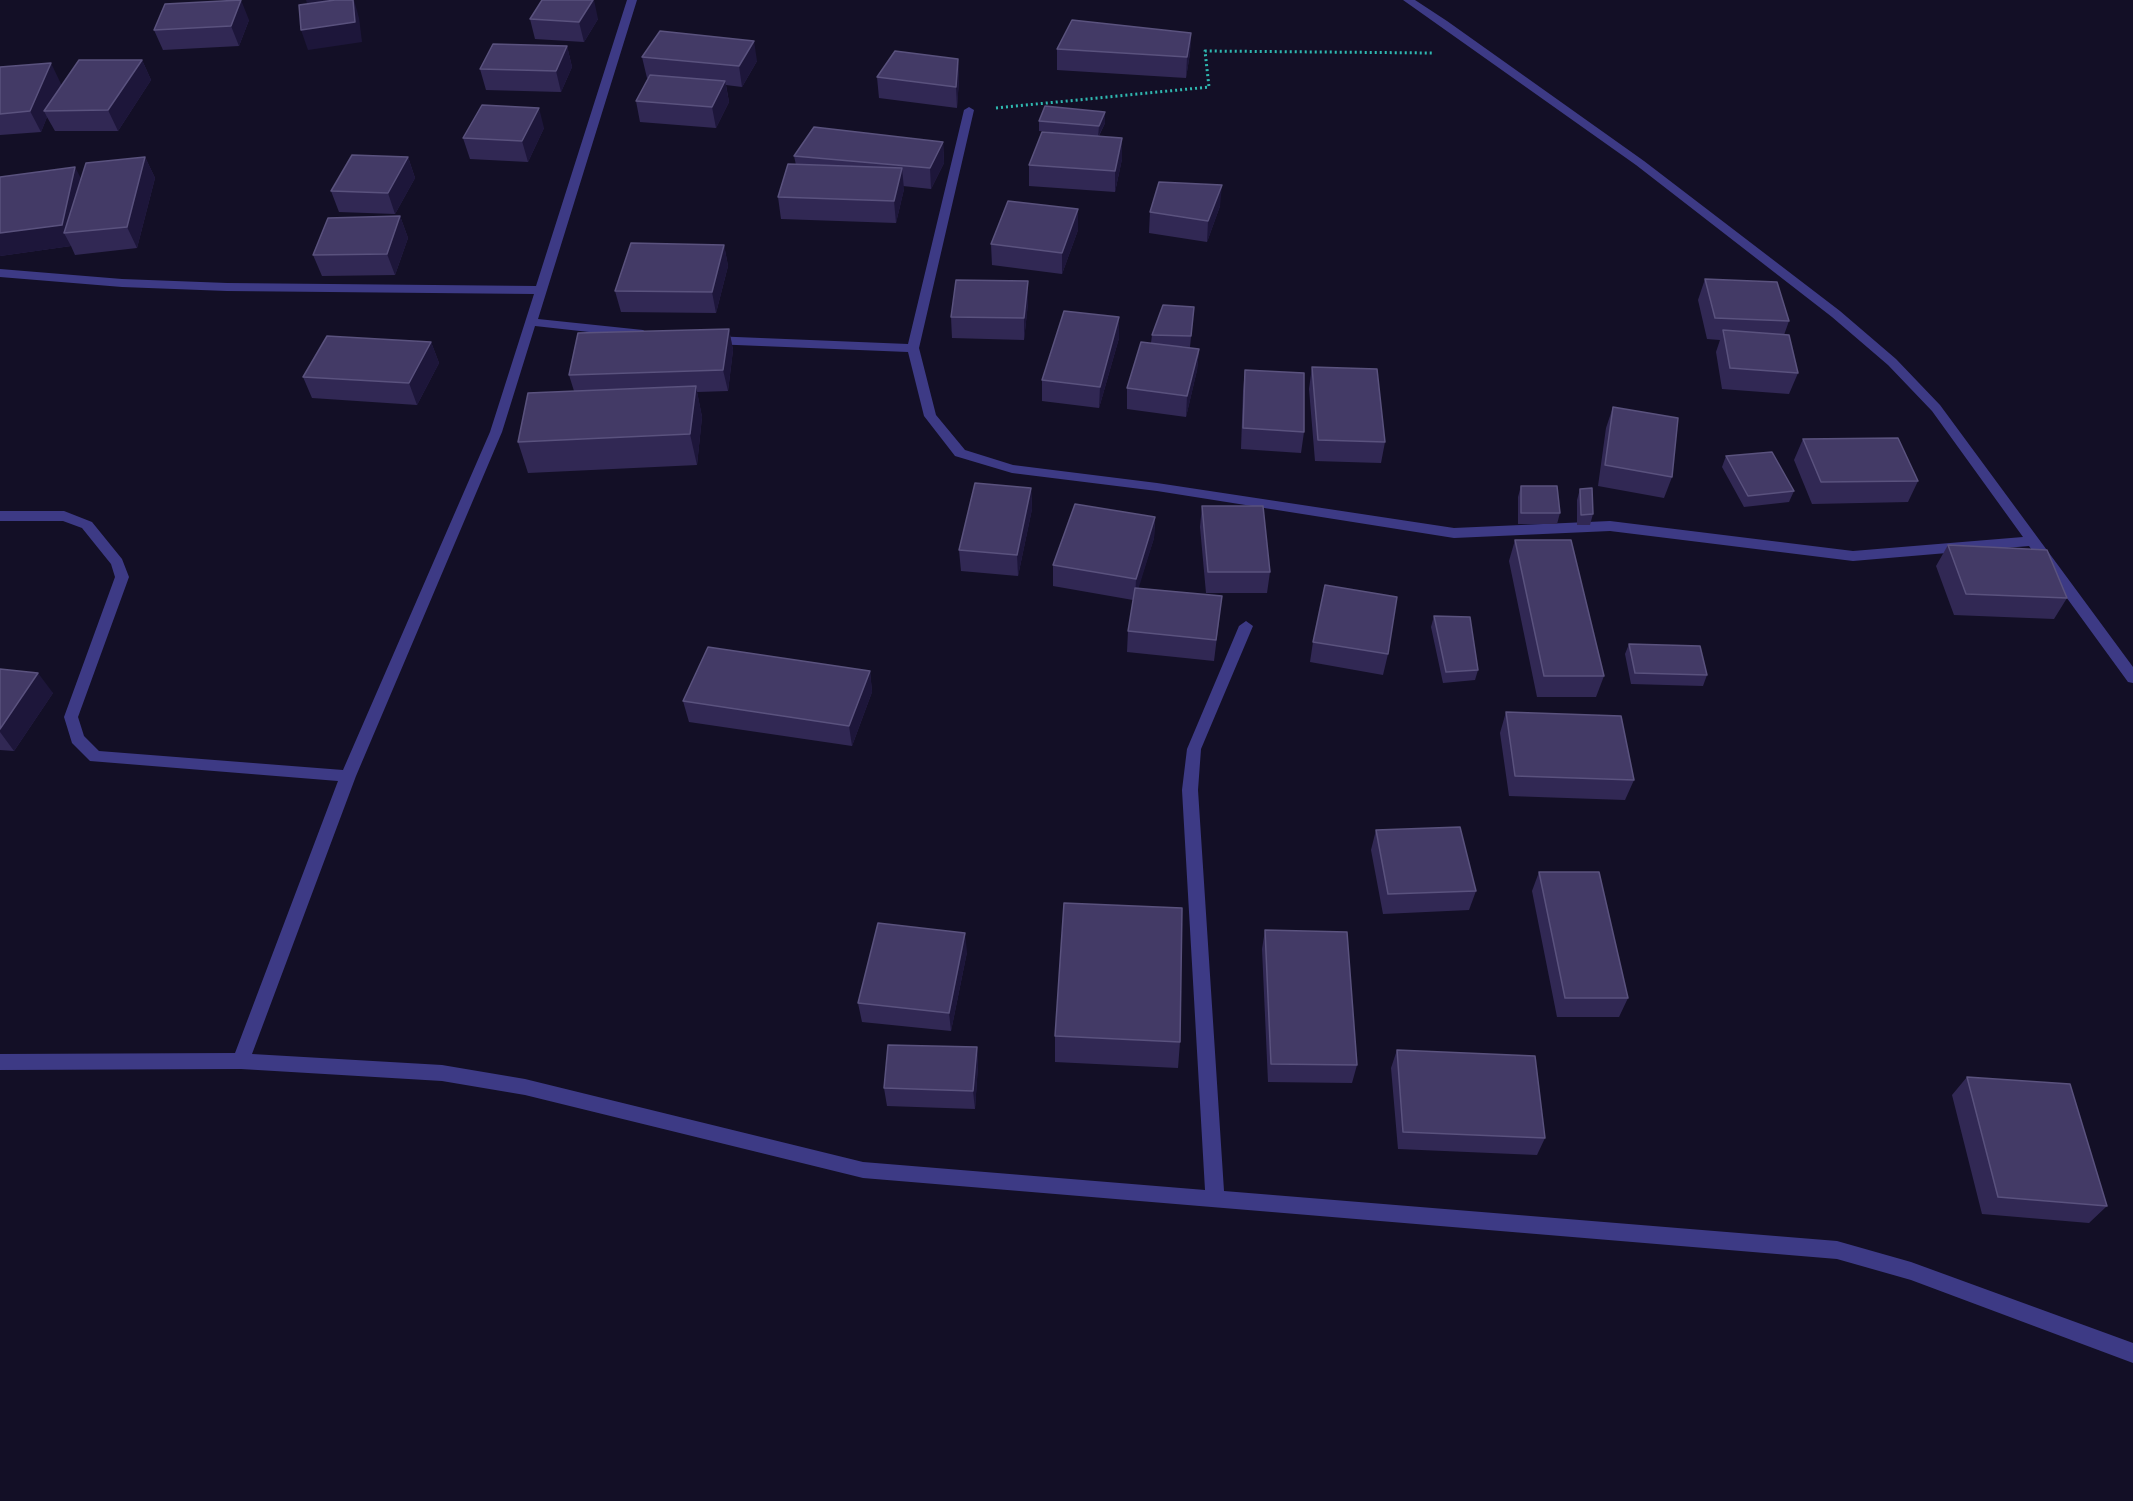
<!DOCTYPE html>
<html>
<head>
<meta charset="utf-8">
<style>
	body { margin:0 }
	canvas { display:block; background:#130f26 }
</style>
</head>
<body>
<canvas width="2133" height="1501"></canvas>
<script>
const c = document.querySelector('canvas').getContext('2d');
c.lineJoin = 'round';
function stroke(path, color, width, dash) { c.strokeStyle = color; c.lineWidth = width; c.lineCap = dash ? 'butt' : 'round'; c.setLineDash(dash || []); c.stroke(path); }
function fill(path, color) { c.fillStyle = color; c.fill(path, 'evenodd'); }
stroke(new Path2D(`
	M 996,108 L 1209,87 L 1205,51 L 1433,53`), '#2fb8b0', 3, [2, 3]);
fill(new Path2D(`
	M 627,0 L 637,0 L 538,319 L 643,330 L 649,334 L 643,338 L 535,326 L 502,432 L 356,776 L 252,1054 L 442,1065 L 525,1079 L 863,1162 L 1205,1190 L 1182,790 L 1187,749 L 1239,626 L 1246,621 L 1253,626 L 1201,749 L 1198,790 L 1224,1191 L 1837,1241 L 1911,1262 L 2133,1343 L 2133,1363 L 1911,1280 L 1837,1259 L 863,1178 L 525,1095 L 442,1081 L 241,1069 L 0,1070 L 0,1054 L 235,1053 L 338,781 L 90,761 L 72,743 L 64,717 L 115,577 L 111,564 L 82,528 L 63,521 L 0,521 L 0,511 L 64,511 L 92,522 L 122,559 L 129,577 L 78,717 L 84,736 L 99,751 L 343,770 L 490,432 L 534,294 L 227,291 L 122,287 L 0,277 L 0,269 L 122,279 L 227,283 L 536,286 Z
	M 1403,0 L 1415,0 L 1447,21 L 1644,161 L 1840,311 L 1896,359 L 1940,405 L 2133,667 L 2133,683 L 2128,682 L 2029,546 L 1853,561 L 1610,531 L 1454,538 L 1157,491 L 1012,473 L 955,456 L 924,416 L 908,352 L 712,344 L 706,340 L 712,336 L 908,344 L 964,110 L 969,107 L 974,110 L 919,348 L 936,415 L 965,450 L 1013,465 L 1157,483 L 1454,528 L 1610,521 L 1853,551 L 2023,537 L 1932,411 L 1888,365 L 1832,317 L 1636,165 Z`), '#3d3a85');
fill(new Path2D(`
	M 530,19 L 598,19 L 584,42 L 535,39 Z
	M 249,20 L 239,46 L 163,50 L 154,30 Z
	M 1191,33 L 1190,53 L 1186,78 L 1057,70 L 1057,49 Z
	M 567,46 L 572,67 L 561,92 L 486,90 L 480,69 Z
	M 642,57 L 757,61 L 742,87 L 726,85 L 729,102 L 716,128 L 640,122 L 636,101 L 648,78 L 647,78 Z
	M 958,59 L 959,79 L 957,108 L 879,98 L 877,77 Z
	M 142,60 L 151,80 L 118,131 L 55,131 L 47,117 L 41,132 L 0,135 L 0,67 L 61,84 L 59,90 Z
	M 1105,112 L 1105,123 L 1099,136 L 1122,159 L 1115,192 L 1029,186 L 1029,165 L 1088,136 L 1039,131 L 1039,121 Z
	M 544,128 L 528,162 L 470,159 L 463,138 Z
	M 943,142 L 944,163 L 931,189 L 903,186 L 904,189 L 896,223 L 781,219 L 778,197 L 796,165 L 794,156 Z
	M 145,157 L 155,178 L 137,248 L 75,255 L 71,246 L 0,256 L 0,177 L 81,178 Z
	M 408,157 L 415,178 L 395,214 L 339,212 L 331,191 Z
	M 1220,206 L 1207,242 L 1149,233 L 1150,212 Z
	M 1078,209 L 1078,230 L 1062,274 L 992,265 L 991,244 Z
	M 400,216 L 408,238 L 395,275 L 322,276 L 313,255 Z
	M 724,245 L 728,266 L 716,313 L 621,312 L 615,291 Z
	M 1705,279 L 1789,321 L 1784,335 L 1798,373 L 1789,394 L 1722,389 L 1716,352 L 1720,340 L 1707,339 L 1698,300 Z
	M 1028,303 L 1024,340 L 952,338 L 951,317 Z
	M 1194,307 L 1190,347 L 1175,346 L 1199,349 L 1197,370 L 1186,417 L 1127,409 L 1127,388 L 1151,343 L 1152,335 Z
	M 729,329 L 733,350 L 728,391 L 697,392 L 702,417 L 697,465 L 528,473 L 518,442 L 574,391 L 569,375 Z
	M 1119,338 L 1099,408 L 1042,401 L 1042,380 Z
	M 431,342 L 439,363 L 417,405 L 312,398 L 303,377 Z
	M 1312,367 L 1385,442 L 1381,463 L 1315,461 L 1309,389 Z
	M 1245,370 L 1304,432 L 1301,453 L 1241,449 L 1243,391 Z
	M 1613,407 L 1672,477 L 1664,498 L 1598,486 L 1606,428 Z
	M 1803,439 L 1918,481 L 1908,502 L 1812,504 L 1794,460 Z
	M 1726,456 L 1794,491 L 1789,502 L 1744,507 L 1722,467 Z
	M 1521,486 L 1560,513 L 1557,524 L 1518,524 L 1518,497 Z
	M 1031,488 L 1032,509 L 1018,576 L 961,571 L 959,550 Z
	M 1580,489 L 1593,514 L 1590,525 L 1577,525 L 1577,500 Z
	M 1202,506 L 1270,572 L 1267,593 L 1206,593 L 1200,527 Z
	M 1155,517 L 1154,538 L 1138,588 L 1222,596 L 1214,661 L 1127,652 L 1128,631 L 1133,600 L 1053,586 L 1053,565 Z
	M 1515,540 L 1604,676 L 1596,697 L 1537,697 L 1509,561 Z
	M 1948,545 L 2067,598 L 2054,619 L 1954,615 L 1936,566 Z
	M 1434,616 L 1478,670 L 1475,680 L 1443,683 L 1431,627 Z
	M 1313,642 L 1388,654 L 1383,675 L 1310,662 Z
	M 1629,644 L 1707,675 L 1703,686 L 1631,684 L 1625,654 Z
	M 0,669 L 53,693 L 14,751 L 0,750 Z
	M 870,671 L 872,692 L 852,746 L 689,722 L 683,701 Z
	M 1506,712 L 1634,780 L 1625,800 L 1509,796 L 1500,733 Z
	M 1376,830 L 1476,891 L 1469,910 L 1383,914 L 1371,850 Z
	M 1539,872 L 1628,998 L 1619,1017 L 1557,1017 L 1532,891 Z
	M 1265,930 L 1357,1065 L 1352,1083 L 1268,1082 L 1262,949 Z
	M 967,952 L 951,1031 L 862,1022 L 858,1003 Z
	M 1055,1036 L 1180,1042 L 1178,1068 L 1055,1062 Z
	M 977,1047 L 978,1065 L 975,1109 L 887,1106 L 884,1088 Z
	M 1397,1050 L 1545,1138 L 1537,1155 L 1398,1149 L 1391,1068 Z
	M 1967,1077 L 2107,1206 L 2089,1223 L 1982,1214 L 1952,1095 Z`), '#312854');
fill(new Path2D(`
	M 241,0 L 249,20 L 239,46 L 231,26 Z
	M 306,0 L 357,0 L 354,0 L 359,18 L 362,42 L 308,50 L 301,30 L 308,7 Z
	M 593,0 L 594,0 L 598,19 L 584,42 L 579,22 Z
	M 1191,33 L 1190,53 L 1186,78 L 1187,57 Z
	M 754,41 L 757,61 L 742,87 L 739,66 Z
	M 567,46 L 572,67 L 561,92 L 556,71 Z
	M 958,59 L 959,79 L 957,108 L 956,87 Z
	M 142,60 L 151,80 L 118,131 L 108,110 Z
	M 51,63 L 61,84 L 50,111 L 44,111 L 47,117 L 41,132 L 30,111 Z
	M 725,81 L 729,102 L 716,128 L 712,107 Z
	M 539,108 L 544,128 L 528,162 L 522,141 Z
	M 1105,112 L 1105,123 L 1098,137 L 1099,126 Z
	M 1122,138 L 1122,159 L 1115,192 L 1115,171 Z
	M 943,142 L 944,163 L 931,189 L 930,168 Z
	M 145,157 L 155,178 L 137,248 L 127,227 Z
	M 408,157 L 415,178 L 395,214 L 388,193 Z
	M 75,167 L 86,188 L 64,233 L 71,246 L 0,256 L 0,233 Z
	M 902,168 L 904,189 L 896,223 L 894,201 Z
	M 1222,185 L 1220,206 L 1207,242 L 1208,221 Z
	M 1078,209 L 1078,230 L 1062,274 L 1062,253 Z
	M 400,216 L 408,238 L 395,275 L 387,254 Z
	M 724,245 L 728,266 L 716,313 L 712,292 Z
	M 1028,281 L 1028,303 L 1024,340 L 1024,318 Z
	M 1119,317 L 1119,338 L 1099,408 L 1100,387 Z
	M 729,329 L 733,350 L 728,391 L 723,370 Z
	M 431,342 L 439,363 L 417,405 L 409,383 Z
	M 1199,349 L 1197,370 L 1186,417 L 1187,396 Z
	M 696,386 L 702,417 L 697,465 L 690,434 Z
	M 1031,488 L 1032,509 L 1018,576 L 1017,555 Z
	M 1155,517 L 1154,538 L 1135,600 L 1136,579 Z
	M 870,671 L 872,692 L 852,746 L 849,726 Z
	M 38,673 L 53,693 L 14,751 L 0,732 L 0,729 Z
	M 965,933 L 967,952 L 951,1031 L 949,1013 Z
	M 977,1047 L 978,1065 L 975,1109 L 973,1091 Z`), '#1d163a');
const building = new Path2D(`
	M 241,0 L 231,26 L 154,30 L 165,4 Z
	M 335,0 L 353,0 L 355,22 L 301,30 L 299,5 Z
	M 542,0 L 593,0 L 579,22 L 530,19 Z
	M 1072,20 L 1191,33 L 1187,57 L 1057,49 Z
	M 660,31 L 754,41 L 739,66 L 642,57 Z
	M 493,44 L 567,46 L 556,71 L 480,69 Z
	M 895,51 L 958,59 L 956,87 L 877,77 Z
	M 79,60 L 142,60 L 108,110 L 44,111 Z
	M 51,63 L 30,111 L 0,114 L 0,67 Z
	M 650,75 L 725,81 L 712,107 L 636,101 Z
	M 482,105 L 539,108 L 522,141 L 463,138 Z
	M 1045,106 L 1105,112 L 1099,126 L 1039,121 Z
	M 814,127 L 943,142 L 930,168 L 794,156 Z
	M 1042,132 L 1122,138 L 1115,171 L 1029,165 Z
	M 352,155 L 408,157 L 388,193 L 331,191 Z
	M 145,157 L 127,227 L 64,233 L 86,163 Z
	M 788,164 L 902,168 L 894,201 L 778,197 Z
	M 75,167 L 62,225 L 0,233 L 0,177 Z
	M 1159,182 L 1222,185 L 1208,221 L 1150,212 Z
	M 1008,201 L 1078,209 L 1062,253 L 991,244 Z
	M 400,216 L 387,254 L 313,255 L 328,218 Z
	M 631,243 L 724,245 L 712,292 L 615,291 Z
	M 1705,279 L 1777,282 L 1789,321 L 1715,318 Z
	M 956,280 L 1028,281 L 1024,318 L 951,317 Z
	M 1163,305 L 1194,307 L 1191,336 L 1152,335 Z
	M 1064,311 L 1119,317 L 1100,387 L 1042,380 Z
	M 729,329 L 723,370 L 569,375 L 578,333 Z
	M 1723,330 L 1789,335 L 1798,373 L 1730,368 Z
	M 327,336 L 431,342 L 409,383 L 303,377 Z
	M 1141,342 L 1199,349 L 1187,396 L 1127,388 Z
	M 1312,367 L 1377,369 L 1385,442 L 1318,440 Z
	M 1245,370 L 1304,373 L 1304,432 L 1243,428 Z
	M 696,386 L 690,434 L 518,442 L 528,393 Z
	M 1613,407 L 1678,418 L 1672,477 L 1605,465 Z
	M 1898,438 L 1918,481 L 1821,482 L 1803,439 Z
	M 1772,452 L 1794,491 L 1748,496 L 1726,456 Z
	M 975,483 L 1031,488 L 1017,555 L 959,550 Z
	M 1521,486 L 1557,486 L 1560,513 L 1521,513 Z
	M 1592,488 L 1593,514 L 1581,515 L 1580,489 Z
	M 1075,504 L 1155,517 L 1136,579 L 1053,565 Z
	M 1202,506 L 1263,506 L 1270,572 L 1208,572 Z
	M 1515,540 L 1571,540 L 1604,676 L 1544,676 Z
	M 1948,545 L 2047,550 L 2067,598 L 1966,594 Z
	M 1325,585 L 1397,597 L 1388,654 L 1313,642 Z
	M 1135,588 L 1222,596 L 1216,640 L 1128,631 Z
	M 1434,616 L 1470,617 L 1478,670 L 1446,672 Z
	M 1629,644 L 1700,646 L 1707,675 L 1635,673 Z
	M 708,647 L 870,671 L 849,726 L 683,701 Z
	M 0,669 L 38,673 L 0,729 Z
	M 1506,712 L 1621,716 L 1634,780 L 1515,776 Z
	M 1460,827 L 1476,891 L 1388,894 L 1376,830 Z
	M 1539,872 L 1599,872 L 1628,998 L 1565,998 Z
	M 1064,903 L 1182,908 L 1180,1042 L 1055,1036 Z
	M 878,923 L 965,933 L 949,1013 L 858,1003 Z
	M 1265,930 L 1347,932 L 1357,1065 L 1271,1064 Z
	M 888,1045 L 977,1047 L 973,1091 L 884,1088 Z
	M 1397,1050 L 1535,1056 L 1545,1138 L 1403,1132 Z
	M 1967,1077 L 2070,1084 L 2107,1206 L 1998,1197 Z`);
fill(building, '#433a66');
stroke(building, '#5a527e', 1.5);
</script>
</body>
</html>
